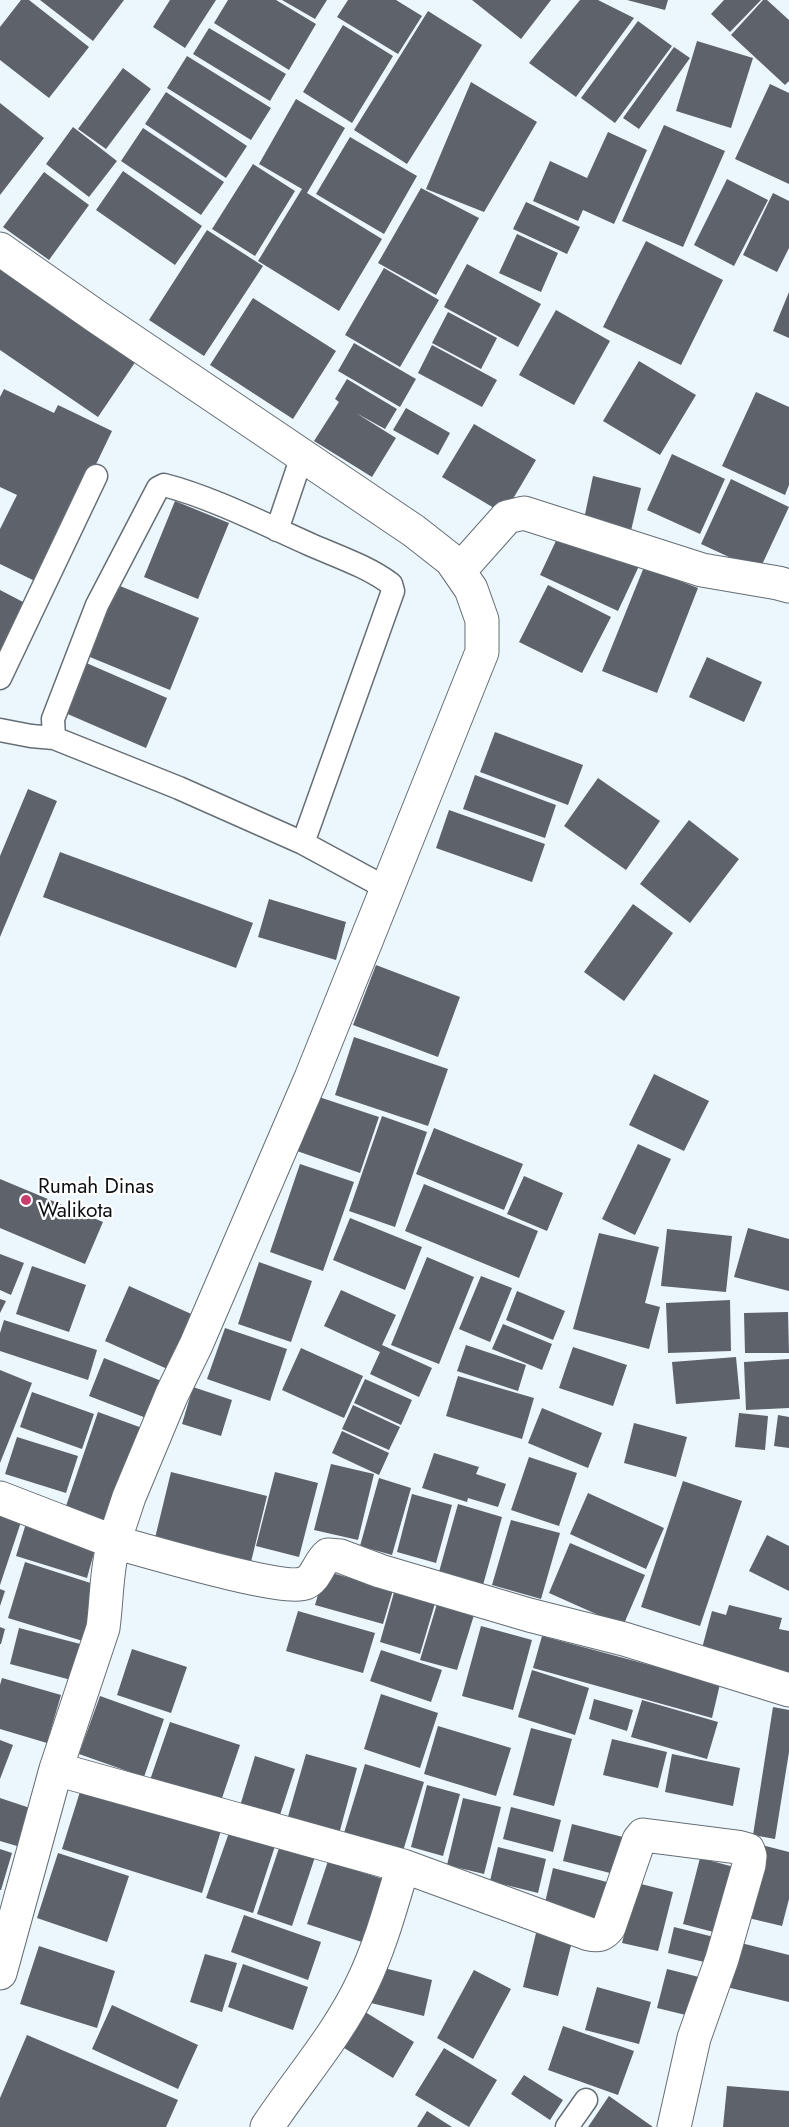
<!DOCTYPE html>
<html>
<head>
<meta charset="utf-8">
<style>
	body { margin:0 }
	canvas { display:block; background:#ecf6fd }
</style>
</head>
<body>
<canvas width="789" height="2127"></canvas>
<script>
const c = document.querySelector('canvas').getContext('2d');
c.lineJoin = 'round';
function fill(path, color) { c.fillStyle = color; c.fill(path, 'evenodd'); }
function stroke(path, color, width, dash) { c.strokeStyle = color; c.lineWidth = width; c.lineCap = dash ? 'butt' : 'round'; c.setLineDash(dash || []); c.stroke(path); }
function label(font, color, halo, rows, align = 'center') {
  c.font = font + ' Jost,sans-serif'; c.lineWidth = 4.5; c.setLineDash([]); c.textBaseline = 'middle'; c.strokeStyle = halo; c.fillStyle = color; for (const [text, x, y, turn = 0] of rows) {
    c.save(); c.translate(x, y); c.rotate((+turn || 0) * Math.PI / 180); c.textAlign = isNaN(turn) ? turn : align; if (halo) c.strokeText(text, 0, 0); c.fillText(text, 0, 0); c.restore();
  }
}
fill(new Path2D(`
	M 21,0 L 29,0 L 89,47 L 49,98 L 0,60 L 0,27 Z
	M 40,0 L 124,0 L 93,41 Z
	M 170,0 L 216,0 L 185,48 L 153,27 Z
	M 228,0 L 276,0 L 316,24 L 289,70 L 214,23 Z
	M 282,0 L 327,0 L 315,19 Z
	M 348,0 L 396,0 L 422,16 L 398,54 L 337,17 Z
	M 472,0 L 551,0 L 521,39 Z
	M 580,0 L 598,0 L 634,18 L 576,97 L 529,63 Z
	M 627,0 L 668,0 L 665,10 Z
	M 724,0 L 761,0 L 730,32 L 711,14 Z
	M 763,0 L 767,0 L 789,20 L 789,81 L 785,85 L 731,35 Z
	M 428,11 L 482,45 L 407,164 L 354,130 Z
	M 638,21 L 672,46 L 615,123 L 581,98 Z
	M 343,25 L 393,56 L 352,123 L 303,92 Z
	M 209,28 L 286,74 L 270,101 L 193,54 Z
	M 697,41 L 753,58 L 731,128 L 676,111 Z
	M 674,47 L 690,58 L 639,129 L 623,118 Z
	M 187,56 L 271,108 L 251,140 L 167,88 Z
	M 123,68 L 151,89 L 106,149 L 78,129 Z
	M 471,82 L 537,122 L 484,212 L 426,189 Z
	M 770,84 L 789,93 L 789,184 L 735,159 Z
	M 166,92 L 247,146 L 226,178 L 145,124 Z
	M 296,99 L 345,128 L 307,193 L 382,239 L 339,311 L 258,261 L 302,189 L 259,164 Z
	M 0,103 L 44,138 L 0,195 Z
	M 664,125 L 725,151 L 683,247 L 622,221 Z
	M 73,127 L 117,161 L 89,197 L 46,164 Z
	M 143,128 L 224,182 L 201,215 L 121,161 Z
	M 608,132 L 647,150 L 614,224 L 583,210 L 578,221 L 533,201 L 550,161 L 587,178 Z
	M 350,137 L 417,176 L 384,234 L 316,194 Z
	M 253,164 L 295,191 L 255,256 L 212,229 Z
	M 123,171 L 202,226 L 175,265 L 96,210 Z
	M 44,172 L 89,205 L 49,260 L 3,227 Z
	M 727,179 L 768,200 L 734,266 L 694,245 Z
	M 421,188 L 479,218 L 436,295 L 378,263 Z
	M 773,193 L 789,201 L 789,248 L 777,272 L 743,255 Z
	M 526,202 L 580,227 L 567,254 L 513,229 Z
	M 207,230 L 263,266 L 204,356 L 149,320 Z
	M 517,234 L 558,253 L 541,292 L 499,273 Z
	M 646,241 L 723,280 L 681,365 L 603,327 Z
	M 467,264 L 541,304 L 518,347 L 444,307 Z
	M 0,268 L 136,361 L 98,417 L 0,350 Z
	M 384,268 L 439,300 L 400,367 L 345,335 Z
	M 789,292 L 789,338 L 773,331 Z
	M 253,298 L 336,351 L 293,419 L 210,365 Z
	M 556,310 L 610,341 L 574,405 L 519,375 Z
	M 448,312 L 497,338 L 481,369 L 432,343 Z
	M 354,343 L 416,379 L 400,407 L 338,371 Z
	M 432,345 L 497,380 L 482,407 L 418,373 Z
	M 639,361 L 696,395 L 660,455 L 603,421 Z
	M 347,379 L 397,409 L 385,429 L 356,413 L 396,438 L 372,477 L 314,441 L 339,402 L 335,399 Z
	M 4,389 L 54,413 L 58,405 L 112,431 L 39,583 L 0,564 L 0,529 L 17,495 L 0,487 L 0,397 Z
	M 756,392 L 789,407 L 789,485 L 785,495 L 722,466 Z
	M 406,408 L 450,433 L 438,455 L 393,430 Z
	M 474,424 L 536,460 L 504,514 L 442,477 Z
	M 672,454 L 725,479 L 700,534 L 647,510 Z
	M 593,476 L 641,488 L 630,535 L 583,524 Z
	M 731,479 L 789,507 L 759,571 L 701,544 Z
	M 175,501 L 229,523 L 198,599 L 144,577 Z
	M 561,530 L 639,566 L 618,611 L 540,575 Z
	M 644,567 L 698,588 L 657,693 L 602,671 Z
	M 115,584 L 199,618 L 170,690 L 85,655 Z
	M 548,585 L 611,617 L 582,673 L 519,642 Z
	M 0,590 L 25,603 L 0,653 Z
	M 707,657 L 762,682 L 744,722 L 689,697 Z
	M 84,662 L 167,698 L 146,748 L 63,712 Z
	M 495,732 L 583,765 L 568,805 L 480,772 Z
	M 475,775 L 556,805 L 545,838 L 463,809 Z
	M 598,778 L 660,821 L 626,870 L 564,826 Z
	M 28,789 L 57,801 L 0,937 L 0,856 Z
	M 449,810 L 545,844 L 532,882 L 436,848 Z
	M 689,820 L 739,859 L 690,923 L 640,884 Z
	M 60,852 L 253,923 L 236,968 L 43,897 Z
	M 269,899 L 346,922 L 336,960 L 258,937 Z
	M 633,904 L 673,933 L 624,1001 L 584,972 Z
	M 376,965 L 460,997 L 438,1057 L 353,1025 Z
	M 354,1037 L 448,1069 L 428,1126 L 335,1095 Z
	M 654,1074 L 709,1101 L 684,1151 L 629,1125 Z
	M 316,1096 L 379,1117 L 360,1173 L 297,1151 Z
	M 382,1116 L 427,1132 L 395,1227 L 349,1211 Z
	M 434,1128 L 523,1164 L 504,1210 L 416,1174 Z
	M 638,1144 L 671,1159 L 635,1235 L 602,1219 Z
	M 300,1164 L 354,1182 L 323,1271 L 270,1252 Z
	M 524,1176 L 563,1193 L 547,1231 L 507,1214 Z
	M 0,1179 L 103,1222 L 85,1264 L 0,1228 Z
	M 424,1184 L 538,1231 L 519,1278 L 405,1231 Z
	M 350,1218 L 422,1247 L 405,1290 L 333,1260 Z
	M 748,1228 L 789,1239 L 789,1291 L 734,1277 Z
	M 667,1229 L 732,1236 L 726,1292 L 661,1286 Z
	M 599,1233 L 659,1247 L 645,1303 L 660,1307 L 649,1349 L 573,1329 Z
	M 0,1254 L 24,1263 L 11,1295 L 0,1290 Z
	M 427,1257 L 474,1277 L 439,1364 L 391,1345 Z
	M 259,1262 L 312,1281 L 291,1342 L 238,1324 Z
	M 32,1266 L 86,1285 L 69,1332 L 16,1314 Z
	M 481,1276 L 512,1288 L 490,1342 L 459,1329 Z
	M 129,1286 L 198,1317 L 174,1372 L 105,1341 Z
	M 341,1290 L 396,1315 L 382,1345 L 432,1368 L 419,1397 L 370,1374 L 380,1352 L 324,1326 Z
	M 517,1291 L 565,1311 L 553,1340 L 506,1320 Z
	M 0,1299 L 6,1301 L 0,1313 Z
	M 730,1300 L 731,1351 L 668,1353 L 666,1303 Z
	M 788,1312 L 789,1353 L 745,1353 L 744,1313 Z
	M 4,1320 L 97,1350 L 88,1380 L 0,1351 L 0,1333 Z
	M 503,1324 L 552,1344 L 542,1370 L 492,1349 Z
	M 225,1328 L 287,1349 L 270,1401 L 207,1379 Z
	M 466,1345 L 526,1365 L 518,1391 L 457,1371 Z
	M 573,1347 L 627,1365 L 613,1406 L 559,1388 Z
	M 301,1348 L 363,1376 L 344,1418 L 282,1390 Z
	M 736,1357 L 740,1399 L 676,1404 L 672,1362 Z
	M 104,1358 L 169,1384 L 154,1421 L 89,1396 Z
	M 789,1359 L 789,1408 L 746,1410 L 744,1362 Z
	M 0,1370 L 32,1383 L 0,1463 Z
	M 458,1376 L 534,1398 L 522,1439 L 446,1416 Z
	M 365,1379 L 412,1400 L 401,1425 L 354,1403 Z
	M 193,1387 L 232,1400 L 221,1436 L 182,1424 Z
	M 32,1392 L 94,1414 L 82,1449 L 20,1427 Z
	M 353,1405 L 400,1427 L 389,1450 L 342,1429 Z
	M 542,1408 L 602,1433 L 588,1468 L 528,1443 Z
	M 98,1412 L 145,1429 L 112,1523 L 66,1506 Z
	M 739,1413 L 768,1416 L 765,1450 L 735,1447 Z
	M 778,1415 L 789,1417 L 789,1448 L 774,1446 Z
	M 634,1423 L 687,1437 L 676,1477 L 624,1463 Z
	M 342,1431 L 389,1453 L 379,1475 L 332,1453 Z
	M 17,1437 L 78,1456 L 66,1493 L 5,1474 Z
	M 434,1453 L 479,1467 L 476,1474 L 506,1484 L 498,1507 L 468,1498 L 467,1502 L 422,1488 Z
	M 529,1457 L 577,1473 L 559,1526 L 511,1510 Z
	M 331,1464 L 374,1474 L 358,1540 L 314,1530 Z
	M 171,1472 L 267,1496 L 251,1562 L 155,1538 Z
	M 275,1472 L 318,1483 L 299,1557 L 256,1546 Z
	M 379,1478 L 411,1488 L 392,1555 L 360,1546 Z
	M 683,1481 L 742,1501 L 700,1626 L 641,1607 Z
	M 588,1493 L 664,1528 L 646,1569 L 570,1534 Z
	M 412,1494 L 452,1505 L 436,1563 L 397,1552 Z
	M 458,1504 L 502,1517 L 483,1585 L 439,1572 Z
	M 0,1512 L 22,1519 L 0,1585 Z
	M 27,1520 L 97,1542 L 87,1578 L 16,1556 Z
	M 511,1520 L 560,1533 L 541,1599 L 492,1585 Z
	M 767,1535 L 789,1546 L 789,1591 L 749,1571 Z
	M 570,1543 L 645,1575 L 623,1626 L 549,1593 Z
	M 25,1562 L 103,1587 L 86,1642 L 8,1618 Z
	M 325,1571 L 393,1590 L 383,1624 L 315,1605 Z
	M 0,1589 L 5,1591 L 0,1606 Z
	M 395,1589 L 436,1600 L 420,1654 L 380,1642 Z
	M 437,1604 L 474,1615 L 457,1670 L 420,1660 Z
	M 729,1605 L 782,1618 L 779,1629 L 789,1631 L 789,1674 L 701,1652 L 712,1611 L 726,1615 Z
	M 298,1611 L 375,1633 L 363,1673 L 286,1651 Z
	M 481,1626 L 532,1640 L 513,1710 L 462,1696 Z
	M 0,1627 L 5,1629 L 1,1644 L 0,1644 Z
	M 19,1628 L 88,1646 L 79,1682 L 10,1664 Z
	M 542,1636 L 720,1684 L 712,1718 L 533,1668 Z
	M 132,1649 L 187,1667 L 171,1713 L 117,1695 Z
	M 381,1650 L 442,1670 L 431,1702 L 370,1681 Z
	M 532,1670 L 589,1688 L 575,1735 L 518,1717 Z
	M 2,1678 L 61,1695 L 47,1743 L 0,1729 L 0,1685 Z
	M 381,1694 L 438,1713 L 420,1768 L 364,1749 Z
	M 100,1696 L 164,1719 L 144,1777 L 79,1754 Z
	M 594,1699 L 633,1710 L 627,1731 L 589,1719 Z
	M 642,1700 L 718,1722 L 707,1759 L 631,1737 Z
	M 773,1707 L 789,1710 L 789,1752 L 775,1839 L 753,1835 Z
	M 170,1722 L 240,1745 L 220,1804 L 150,1780 Z
	M 438,1726 L 511,1748 L 496,1796 L 424,1774 Z
	M 531,1728 L 572,1739 L 554,1806 L 513,1795 Z
	M 612,1739 L 667,1752 L 658,1788 L 603,1775 Z
	M 0,1740 L 13,1745 L 0,1779 Z
	M 306,1754 L 357,1768 L 339,1834 L 287,1820 Z
	M 672,1754 L 740,1768 L 733,1806 L 665,1792 Z
	M 255,1756 L 295,1769 L 279,1818 L 240,1806 Z
	M 365,1764 L 424,1782 L 403,1851 L 344,1833 Z
	M 84,1779 L 223,1824 L 202,1893 L 62,1849 Z
	M 427,1785 L 460,1794 L 443,1856 L 411,1847 Z
	M 0,1798 L 39,1811 L 27,1849 L 0,1841 Z
	M 463,1798 L 501,1807 L 484,1874 L 447,1865 Z
	M 511,1807 L 561,1820 L 553,1852 L 503,1839 Z
	M 572,1824 L 623,1837 L 614,1874 L 563,1861 Z
	M 231,1827 L 276,1843 L 253,1913 L 206,1898 Z
	M 282,1839 L 317,1851 L 292,1926 L 257,1914 Z
	M 758,1844 L 789,1852 L 789,1899 L 782,1926 L 740,1916 Z
	M 498,1847 L 546,1859 L 538,1893 L 490,1881 Z
	M 0,1849 L 12,1853 L 1,1890 L 0,1890 Z
	M 58,1853 L 129,1876 L 107,1942 L 37,1918 Z
	M 700,1858 L 738,1868 L 721,1934 L 683,1924 Z
	M 328,1861 L 389,1881 L 368,1944 L 307,1924 Z
	M 553,1868 L 607,1882 L 597,1921 L 544,1907 Z
	M 637,1883 L 673,1892 L 658,1951 L 622,1943 Z
	M 244,1915 L 321,1942 L 308,1980 L 231,1952 Z
	M 674,1927 L 718,1938 L 712,1964 L 668,1953 Z
	M 537,1929 L 573,1938 L 558,1996 L 523,1987 Z
	M 729,1940 L 789,1955 L 789,2002 L 718,1985 Z
	M 39,1946 L 115,1971 L 97,2028 L 20,2004 Z
	M 205,1954 L 237,1963 L 222,2012 L 190,2002 Z
	M 243,1964 L 308,1987 L 293,2030 L 228,2007 Z
	M 380,1967 L 432,1980 L 424,2016 L 371,2003 Z
	M 667,1969 L 703,1978 L 694,2017 L 657,2008 Z
	M 474,1970 L 511,1989 L 473,2059 L 437,2038 Z
	M 597,1987 L 651,2002 L 639,2044 L 585,2030 Z
	M 112,2005 L 198,2045 L 178,2089 L 92,2049 Z
	M 357,2007 L 414,2042 L 393,2078 L 336,2043 Z
	M 563,2026 L 634,2051 L 618,2095 L 548,2070 Z
	M 27,2035 L 178,2100 L 166,2127 L 0,2127 L 0,2098 Z
	M 444,2048 L 497,2080 L 469,2127 L 415,2095 Z
	M 524,2075 L 563,2100 L 550,2120 L 511,2094 Z
	M 727,2086 L 789,2091 L 789,2127 L 723,2127 Z
	M 609,2096 L 653,2127 L 588,2127 Z
	M 427,2111 L 452,2127 L 417,2127 Z`), '#5e626b');
const lane = new Path2D(`
	M 277,530 L 302,456
	M 0,678 L 96,476
	M 0,730 L 31,736 L 54,738
	M 303,843 L 393,591 L 391,584 C 367,566 336,556 309,544 C 264,524 211,497 164,485 L 158,488 L 97,605 L 53,719 L 54,738 L 179,788 L 303,843 L 386,888
	M 567,2127 L 586,2100`);
const street = new Path2D(`
	M 0,249 L 97,317 L 414,531 L 451,560 L 471,589 L 482,620 L 482,652 L 311,1078 L 196,1345 L 172,1394 L 129,1497 L 114,1542 L 0,1498
	M 459,571 L 507,517 L 524,513 L 702,570 L 778,583 L 789,586
	M 56,1769 L 403,1866 C 391,1906 380,1947 362,1984 C 338,2035 298,2080 267,2127
	M 403,1866 L 589,1934 C 598,1936 603,1935 609,1927 L 639,1840 L 643,1835 L 737,1847 L 748,1850 L 750,1856 L 749,1865 L 722,1959 L 694,2038 L 674,2127
	M 0,1973 L 56,1769 L 103,1628 C 107,1599 106,1570 114,1542 C 144,1550 283,1592 305,1583 C 316,1579 319,1562 328,1555 L 340,1556 L 380,1571 L 529,1615 L 624,1639 L 789,1690`);
stroke(lane, '#656e74', 25);
stroke(street, '#656e74', 35);
stroke(lane, '#fff', 22);
stroke(street, '#fff', 33);
for (const [x, y, r, color] of [
	[26,1200,6,"#ca3d6d"]
]) { const dot = new Path2D(); dot.arc(x, y, r, 0, 2 * Math.PI); c.fillStyle = color; c.fill(dot); stroke(dot, '#fff', 2); }
label('21px', '#0c1012', '#fff', [
	["Rumah Dinas",38,1188],
	["Walikota",38,1212]
], 'left');
</script>
</body>
</html>
